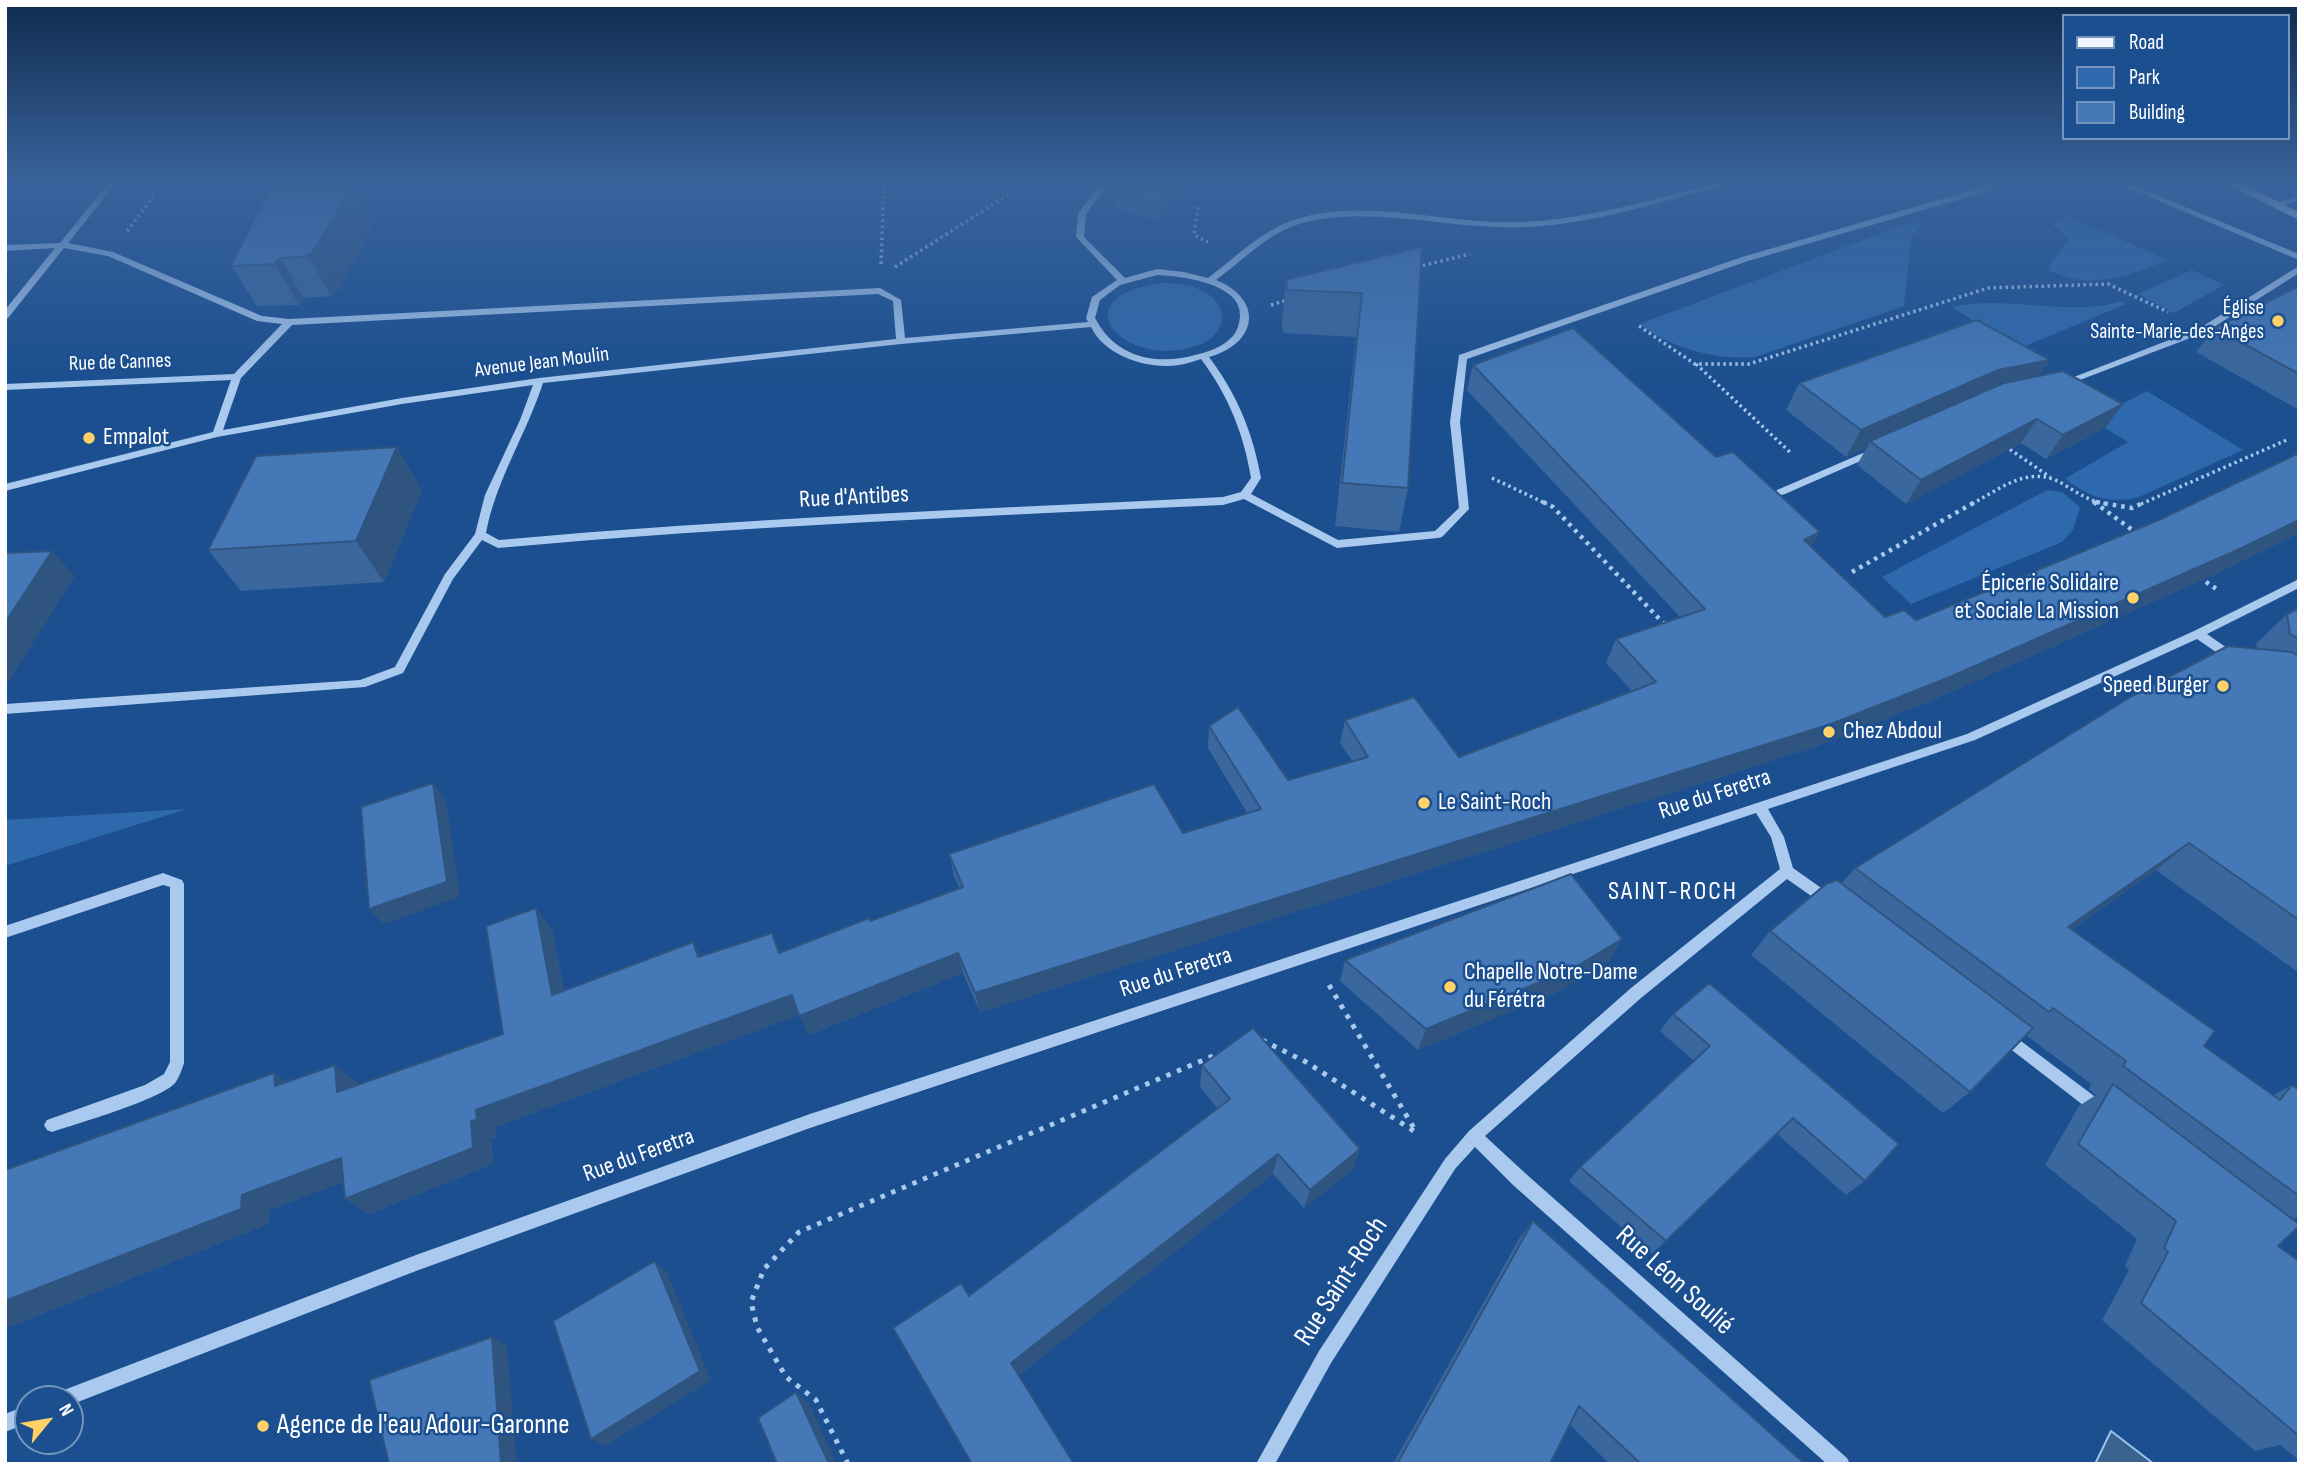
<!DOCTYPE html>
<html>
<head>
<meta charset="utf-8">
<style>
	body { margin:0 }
	#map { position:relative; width:2304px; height:1469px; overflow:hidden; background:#1b4f8f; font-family:"Sofia Sans Condensed",sans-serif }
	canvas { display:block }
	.frame { position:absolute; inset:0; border:7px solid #fff; pointer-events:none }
	.legend { position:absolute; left:2062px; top:14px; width:228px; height:126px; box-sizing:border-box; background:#1b4f8f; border:2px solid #7695bc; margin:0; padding:9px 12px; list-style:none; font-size:21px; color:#fff }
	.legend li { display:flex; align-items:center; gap:14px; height:35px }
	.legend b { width:35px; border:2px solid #7695bc }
	.north { position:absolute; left:14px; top:1385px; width:70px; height:70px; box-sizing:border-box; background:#1b4f8f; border:2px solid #7695bc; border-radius:50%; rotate:60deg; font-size:19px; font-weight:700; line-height:28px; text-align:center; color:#fff }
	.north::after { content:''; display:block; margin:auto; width:24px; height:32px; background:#ffd166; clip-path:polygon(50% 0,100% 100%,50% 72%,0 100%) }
</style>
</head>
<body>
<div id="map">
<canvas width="2304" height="1469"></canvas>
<div class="frame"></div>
<ul class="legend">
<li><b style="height:9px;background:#f0f6ff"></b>Road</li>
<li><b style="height:19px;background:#2e69ad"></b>Park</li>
<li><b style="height:19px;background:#4478b7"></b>Building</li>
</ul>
<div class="north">N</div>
</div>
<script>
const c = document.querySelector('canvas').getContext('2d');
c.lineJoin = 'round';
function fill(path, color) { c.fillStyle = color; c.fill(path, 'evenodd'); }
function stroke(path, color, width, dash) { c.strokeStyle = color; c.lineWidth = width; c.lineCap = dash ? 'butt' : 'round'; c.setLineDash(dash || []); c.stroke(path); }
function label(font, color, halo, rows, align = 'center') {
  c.font = font + ' "Sofia Sans Condensed",sans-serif'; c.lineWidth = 5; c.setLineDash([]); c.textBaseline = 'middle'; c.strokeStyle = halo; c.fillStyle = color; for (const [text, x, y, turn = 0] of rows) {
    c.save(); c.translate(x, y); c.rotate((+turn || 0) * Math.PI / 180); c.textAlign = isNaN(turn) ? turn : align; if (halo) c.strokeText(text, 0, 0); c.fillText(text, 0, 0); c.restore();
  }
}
fill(new Path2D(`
	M 2067,216 L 2168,260 C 2129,275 2089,292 2049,270 L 2049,266 L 2068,239 L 2052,224 Z
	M 1914,221 L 1921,226 L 1911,237 L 1904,306 L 1755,357 C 1713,360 1672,348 1639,324 Z
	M 2192,270 L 2224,285 L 2174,313 L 2138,294 Z
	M 1161,283 C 1175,283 1190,284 1203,291 C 1230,305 1228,334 1199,345 C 1126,372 1057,297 1161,283 Z
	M 2121,301 L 2126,304 L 2018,349 L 1952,307 C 2004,294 2075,318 2121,301 Z
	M 2147,391 L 2243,450 L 2139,497 C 2111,504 2091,498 2068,481 L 2066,478 L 2128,442 L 2091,420 Z
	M 2047,490 L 2062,492 L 2080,507 L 2073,530 L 2062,542 L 1911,604 L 1882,577 Z
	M 187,809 L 5,866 L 5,820 Z`), '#2e69ad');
const water = new Path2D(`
	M 2111,1431 L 2154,1464 L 2095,1464 Z`);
fill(water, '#3c6290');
stroke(water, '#9cc4f0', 2);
stroke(new Path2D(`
	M 1761,186 L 1777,182
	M 1198,207 L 1194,235 L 1208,242
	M 127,231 L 155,194 L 142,186
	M 881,264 L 884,182
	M 895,267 L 1028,182
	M 1417,267 L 1470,254
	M 1271,305 L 1290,299
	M 1639,326 L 1695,364 L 1749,364 L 1988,288 L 2108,284 L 2168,312
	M 1696,364 L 1792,454
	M 2005,446 L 2050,477
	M 1492,478 L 1547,504
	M 2093,502 L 2096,504
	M 1972,504 C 2001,488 2030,464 2063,484 C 2078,493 2090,502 2108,504
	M 2141,504 L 2289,439`), '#a9c9ee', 3.5, [2.5, 3.5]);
stroke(new Path2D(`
	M 1543,502 L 1553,507 L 1667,627
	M 2094,502 L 2138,534
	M 2096,502 L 2132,508 L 2145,502
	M 1852,572 L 1975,502
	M 2199,577 L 2218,590`), '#a9c9ee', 4.5, [3.5, 5]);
stroke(new Path2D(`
	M 1329,985 L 1415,1130
	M 1262,1040 L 1306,1062 L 1417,1133
	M 848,1464 L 816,1400 L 786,1377 L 757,1327 L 751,1302 L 764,1269 L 799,1232 L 1220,1053`), '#a9c9ee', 5, [4.5, 7]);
fill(new Path2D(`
	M 109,182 L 117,182 L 68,243 L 113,252 L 262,316 L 289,319 L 880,288 L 901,300 L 905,338 L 1088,322 L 1086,318 L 1092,297 L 1117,280 L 1076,237 L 1078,214 L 1101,182 L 1109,182 L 1086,214 L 1084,237 L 1125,278 L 1157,269 L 1184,272 L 1208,278 C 1232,260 1254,238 1281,225 C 1354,192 1446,226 1523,222 C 1591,219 1656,198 1721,182 L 1735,182 C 1721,190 1700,192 1684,196 C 1622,213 1560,230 1495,227 C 1431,225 1363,206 1299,224 C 1267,234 1242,261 1216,280 C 1265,300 1257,344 1209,357 C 1237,394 1253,433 1261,478 L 1251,494 L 1338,540 L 1435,531 L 1459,508 L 1450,422 L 1459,355 L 1742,257 L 1969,191 L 1992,182 L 2003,182 L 1975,195 L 1748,261 L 1467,359 L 1460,422 L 1469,509 L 1442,537 L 1438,538 L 1337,548 L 1244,499 L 1223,505 C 981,516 739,526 498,548 L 482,540 L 453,579 L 403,673 L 365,687 L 5,714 L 5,704 L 360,680 L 395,667 L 445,574 L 475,534 L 485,495 L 520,420 L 533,385 L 402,404 L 217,437 L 5,491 L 5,484 L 213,432 L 231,380 L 5,390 L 5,384 L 234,374 L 282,324 L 257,321 L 108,256 L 64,248 L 8,318 L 5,319 L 5,310 L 55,248 L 5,251 L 5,245 L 60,243 ZM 1157,275 C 1180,276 1243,283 1240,317 C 1239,324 1238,330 1233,336 C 1223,347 1209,352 1195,355 C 1155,366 1115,357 1095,318 L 1100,300 L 1120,285 ZM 878,294 L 893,301 L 896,339 L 539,378 L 402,398 L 223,430 L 241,378 L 292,325 ZM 1091,327 C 1105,356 1148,370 1179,365 C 1186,364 1194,361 1201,359 C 1228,395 1244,434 1251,478 L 1241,492 L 1223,497 C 982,509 740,518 499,540 L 486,533 C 496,480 526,435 543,383 L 901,344 Z
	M 2114,182 L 2125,182 L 2299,254 L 2299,260 Z
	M 2288,182 L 2299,183 L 2299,188 Z
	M 2299,196 L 2299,201 L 2275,207 L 2271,205 Z
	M 2299,266 L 2299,273 L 2206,332 L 2064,386 L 2058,386 L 2056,384 L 2200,328 Z
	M 1877,447 L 1881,448 L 1881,452 L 1785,494 L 1781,495 L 1776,492 L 1777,490 Z
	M 2299,579 L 2299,588 L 2207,634 L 2237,655 L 2239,658 L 2237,661 L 2229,661 L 2197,639 L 1975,740 L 1768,809 L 1784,837 L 1793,868 L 1834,897 L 1836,901 L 1834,905 L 1829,907 L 1824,905 L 1787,879 L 1641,998 L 1485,1136 L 1525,1173 L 1847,1458 L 1850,1464 L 1827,1464 L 1513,1185 L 1475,1147 L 1455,1169 L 1331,1363 L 1275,1464 L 1256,1464 L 1319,1351 L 1445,1159 L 1469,1131 L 1631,988 L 1780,869 L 1771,837 L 1756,813 L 810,1128 L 416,1271 L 70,1405 L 70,1399 L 55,1399 L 58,1393 L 64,1390 L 416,1255 L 810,1114 L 1967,734 L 2194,631 Z
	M 163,873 L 182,880 L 184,884 L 184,1063 C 182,1069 179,1078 175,1083 C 162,1099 76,1124 52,1132 L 47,1130 L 44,1125 L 47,1120 L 145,1085 L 164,1074 L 170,1062 L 170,887 L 163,885 L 5,938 L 5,926 Z
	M 2005,1029 L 2106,1105 L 2109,1110 L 2106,1115 L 2101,1117 L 2096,1115 L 2000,1041 L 1998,1036 L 2000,1031 Z
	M 28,1405 L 28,1423 L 5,1432 L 5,1414 Z`), '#a9c9ee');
fill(new Path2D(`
	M 2223,182 L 2238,182 L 2299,212 L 2299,220 Z`), '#f0f6ff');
fill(new Path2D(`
	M 1185,182 L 1160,220 L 1114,208 L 1114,191 Z
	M 353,183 L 374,223 L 338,290 L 331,296 L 304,298 L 299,305 L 257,306 L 231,266 Z
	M 1422,247 L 1408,488 L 1399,532 L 1335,526 L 1356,337 L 1283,333 L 1282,323 L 1286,280 Z
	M 2299,286 L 2299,410 L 2196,352 L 2215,328 Z
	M 1473,365 L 1811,547 L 1885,617 L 1916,620 L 2159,520 L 2299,453 L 2299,533 L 2222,571 L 1933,700 L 1815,747 L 980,1012 L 963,973 L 809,1035 L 799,1015 L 495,1127 L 497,1137 L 491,1138 L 493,1164 L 369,1214 L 345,1199 L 343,1182 L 269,1210 L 268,1224 L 9,1327 L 274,1073 L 285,1082 L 358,1083 L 358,1085 L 503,1034 L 552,929 L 564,991 L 701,956 L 772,933 L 781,952 L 870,921 L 960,889 L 954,876 L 949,854 L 1183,833 L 1247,813 L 1208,748 L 1209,726 L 1288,780 L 1352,761 L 1340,743 L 1345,720 L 1459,757 L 1632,691 L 1606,663 L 1616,639 L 1680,617 L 1467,390 Z
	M 2040,376 L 2123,404 L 2105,428 L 2046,459 L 2021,443 L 1906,504 L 1857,465 L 1867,447 L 1846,457 L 1786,410 L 1799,383 Z
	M 422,490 L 384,582 L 241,591 L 208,550 Z
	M 2299,608 L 2299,973 L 2156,870 L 2071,930 L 2204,1046 L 2273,1095 L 2292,1085 L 2299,1090 L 2299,1217 L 2293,1219 L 2278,1246 L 2299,1261 L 2299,1460 L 2280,1445 L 2255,1451 L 2102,1320 L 2129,1270 L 2125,1266 L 2137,1239 L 2045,1165 L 2079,1106 L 2096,1095 L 2089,1089 L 2091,1084 L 2026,1035 L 1970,1092 L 1943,1113 L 1751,955 L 1770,931 L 1841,884 L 1855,868 L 2257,649 L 2256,644 L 2287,614 Z
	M 1622,939 L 1609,961 L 1560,991 L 1418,1050 L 1340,981 L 1345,960 Z
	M 1673,1014 L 1865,1181 L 1846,1195 L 1777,1134 L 1652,1254 L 1569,1181 L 1580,1167 L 1694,1061 L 1660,1031 Z
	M 1202,1065 L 1360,1149 L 1353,1169 L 1304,1208 L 1273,1174 L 1019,1375 L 969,1296 L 1218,1109 L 1200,1087 Z
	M 1533,1221 L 1805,1464 L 1610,1464 L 1570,1425 L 1550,1464 L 1393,1464 L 1519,1239 Z`), '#3a679d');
fill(new Path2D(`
	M 1173,182 L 1185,182 L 1160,220 L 1160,202 Z
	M 353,183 L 374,223 L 338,290 L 331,296 L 308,256 Z
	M 280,258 L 304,298 L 299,305 L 275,264 Z
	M 2050,360 L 2032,386 L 1870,441 L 1867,447 L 1846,457 L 1861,430 L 1998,370 Z
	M 2123,404 L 2105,428 L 2046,459 L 2063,435 Z
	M 2037,419 L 2021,443 L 1906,504 L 1921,480 Z
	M 397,447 L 422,490 L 384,582 L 356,541 Z
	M 2299,520 L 2299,533 L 2222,571 L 1933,700 L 1815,747 L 980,1012 L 975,993 Z
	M 1820,532 L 1806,556 L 1804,540 Z
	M 52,551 L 75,576 L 8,683 L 5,681 L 5,623 Z
	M 433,783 L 446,800 L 460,897 L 383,924 L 369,909 Z
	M 2189,843 L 2156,870 L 2038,953 L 2068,927 Z
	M 536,908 L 552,929 L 568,1014 L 552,995 Z
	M 772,933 L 782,953 L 779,953 Z
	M 1622,939 L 1609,961 L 1560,991 L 1418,1050 L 1426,1029 Z
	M 693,942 L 705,962 L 698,957 Z
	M 958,953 L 963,973 L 809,1035 L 799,1016 Z
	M 792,995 L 802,1014 L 495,1127 L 497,1137 L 491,1138 L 493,1164 L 369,1214 L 345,1199 L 471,1121 L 476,1110 Z
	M 335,1065 L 358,1083 L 360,1110 L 337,1092 Z
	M 274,1073 L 298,1091 L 275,1086 Z
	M 1360,1149 L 1353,1169 L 1304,1208 L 1310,1190 Z
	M 1278,1154 L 1273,1174 L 1017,1377 L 1011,1363 Z
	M 341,1158 L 365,1174 L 269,1210 L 268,1224 L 9,1327 L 5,1325 L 5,1301 L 242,1195 Z
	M 655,1261 L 667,1272 L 711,1380 L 605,1446 L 591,1439 Z
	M 492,1337 L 507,1346 L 517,1464 L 501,1464 Z
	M 796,1392 L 810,1405 L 837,1464 L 829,1464 Z`), '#305480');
const building = new Path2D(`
	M 1120,182 L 1173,182 L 1160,202 L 1114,191 Z
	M 353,183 L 315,249 L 308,256 L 280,258 L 275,264 L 231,266 L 271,187 Z
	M 1422,247 L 1408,488 L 1342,483 L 1362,293 L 1287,290 L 1286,280 Z
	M 2299,286 L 2299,374 L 2215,328 Z
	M 1977,320 L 2050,360 L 1998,370 L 1861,430 L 1799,383 Z
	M 1573,328 L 1716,457 L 1733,452 L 1820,532 L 1804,540 L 1885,617 L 1904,610 L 1916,620 L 2159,520 L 2299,453 L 2299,520 L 2244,547 L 1950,677 L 1831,724 L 975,993 L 958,953 L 799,1016 L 792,995 L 476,1110 L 477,1120 L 471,1121 L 473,1148 L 345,1199 L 341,1158 L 242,1195 L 241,1209 L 5,1301 L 5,1170 L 274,1073 L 275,1086 L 335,1065 L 337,1092 L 503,1034 L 486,926 L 536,908 L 552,995 L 693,942 L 698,957 L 772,933 L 779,953 L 869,918 L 870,921 L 963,887 L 949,854 L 1154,784 L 1183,833 L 1261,809 L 1209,726 L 1238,707 L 1288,780 L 1368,757 L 1345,720 L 1414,697 L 1459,757 L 1656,682 L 1616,639 L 1705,609 L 1473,365 Z
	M 2063,371 L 2123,404 L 2063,435 L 2037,419 L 1921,480 L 1870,441 L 2004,383 Z
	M 397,447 L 356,541 L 208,550 L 256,456 Z
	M 52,551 L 5,623 L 5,553 Z
	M 2299,608 L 2299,639 L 2290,634 L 2287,614 Z
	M 2228,646 L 2292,652 L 2299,656 L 2299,920 L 2189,843 L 2068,927 L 2215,1031 L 2204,1046 L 2280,1100 L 2292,1085 L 2299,1090 L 2299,1196 L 2123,1066 L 2126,1061 L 2053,1008 L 2049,1012 L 1855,868 L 2132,696 Z
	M 433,783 L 447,882 L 369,909 L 361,807 Z
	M 1571,874 L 1622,939 L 1572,969 L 1426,1029 L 1345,960 Z
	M 1837,880 L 2033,1028 L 1970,1092 L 1770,931 L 1826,884 Z
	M 1709,983 L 1899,1144 L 1865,1181 L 1793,1118 L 1666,1241 L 1580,1167 L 1710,1046 L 1673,1014 Z
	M 1253,1028 L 1360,1149 L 1310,1190 L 1278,1154 L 1011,1363 L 1074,1464 L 972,1464 L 893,1328 L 961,1283 L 969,1296 L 1230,1099 L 1202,1065 Z
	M 2113,1084 L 2299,1224 L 2299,1226 L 2278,1246 L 2299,1261 L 2299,1436 L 2141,1303 L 2168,1252 L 2164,1248 L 2176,1221 L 2078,1144 Z
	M 1533,1221 L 1805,1464 L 1641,1464 L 1579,1406 L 1550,1464 L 1397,1464 Z
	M 655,1261 L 700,1371 L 591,1439 L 553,1321 Z
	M 492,1337 L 501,1464 L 389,1464 L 369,1380 Z
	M 796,1392 L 829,1464 L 777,1464 L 758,1418 Z`);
fill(building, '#4478b7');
stroke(building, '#305480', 2);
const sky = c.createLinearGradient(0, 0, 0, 388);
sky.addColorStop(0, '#0f2b4f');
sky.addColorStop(0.47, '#39639b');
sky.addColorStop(1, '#39639b00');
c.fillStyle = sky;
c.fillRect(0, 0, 2304, 388);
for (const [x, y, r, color] of [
	[2278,321,7,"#ffd166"],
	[89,438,7,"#ffd166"],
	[2133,598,7,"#ffd166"],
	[2223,686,7,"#ffd166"],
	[1829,732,7,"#ffd166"],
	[1424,803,7,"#ffd166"],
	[1450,987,7,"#ffd166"],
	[263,1426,7,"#ffd166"]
]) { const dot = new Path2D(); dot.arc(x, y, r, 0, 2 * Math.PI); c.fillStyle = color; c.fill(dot); stroke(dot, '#1b4f8f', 2.5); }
label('21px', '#fff', '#1b4f8f', [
	["Église",2264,309],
	["Sainte-Marie-des-Anges",2264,333]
], 'right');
label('21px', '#fff', '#1b4f8f', [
	["Rue de Cannes",120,363,-2],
	["Avenue Jean Moulin",542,363,-7]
]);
label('24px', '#fff', '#1b4f8f', [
	["Empalot",103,438],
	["Épicerie Solidaire",2119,584,"right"],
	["et Sociale La Mission",2119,612,"right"],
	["Speed Burger",2209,686,"right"],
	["Chez Abdoul",1843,732],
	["Le Saint-Roch",1438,803],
	["Chapelle Notre-Dame",1464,973],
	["du Férétra",1464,1001]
], 'left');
label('24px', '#fff', '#1b4f8f', [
	["Rue d'Antibes",854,498,-3],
	["Rue du Feretra",1715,795,-18],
	["Rue du Feretra",1176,973,-18],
	["Rue du Feretra",639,1156,-20]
]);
c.letterSpacing = '2px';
label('26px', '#fff', '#1b4f8f', [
	["SAINT-ROCH",1673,892]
]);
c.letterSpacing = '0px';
label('28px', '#fff', '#1b4f8f', [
	["Rue Léon Soulié",1674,1281,42],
	["Rue Saint-Roch",1342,1282,-57]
]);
label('28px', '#fff', '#1b4f8f', [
	["Agence de l'eau Adour-Garonne",277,1426]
], 'left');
</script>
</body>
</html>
